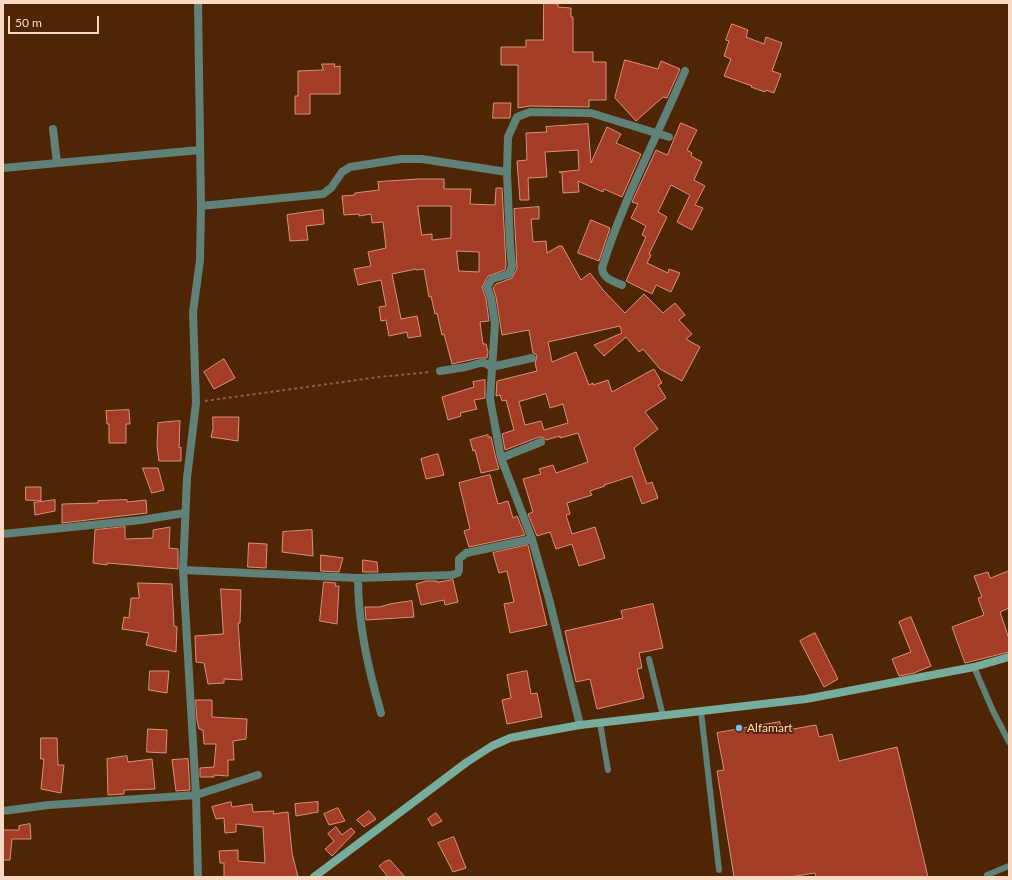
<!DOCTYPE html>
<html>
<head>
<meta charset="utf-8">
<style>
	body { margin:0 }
	#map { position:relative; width:1012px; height:880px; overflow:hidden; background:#4f2605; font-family:Lato,sans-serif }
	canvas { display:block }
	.frame { position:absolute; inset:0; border:4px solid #fad9c4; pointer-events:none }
	.scale { position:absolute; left:8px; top:16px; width:91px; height:18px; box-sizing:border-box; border:2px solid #fad9c4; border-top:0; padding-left:5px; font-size:12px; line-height:14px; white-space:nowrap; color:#fad9c4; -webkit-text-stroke:3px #4f2605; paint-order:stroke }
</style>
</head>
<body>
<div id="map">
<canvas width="1012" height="880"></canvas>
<div class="frame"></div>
<div class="scale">50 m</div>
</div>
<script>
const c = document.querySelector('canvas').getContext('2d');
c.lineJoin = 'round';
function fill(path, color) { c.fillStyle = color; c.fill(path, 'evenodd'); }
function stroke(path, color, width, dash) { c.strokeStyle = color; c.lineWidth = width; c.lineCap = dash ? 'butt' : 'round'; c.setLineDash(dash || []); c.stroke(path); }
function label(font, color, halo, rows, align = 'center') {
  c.font = font + ' Lato,sans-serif'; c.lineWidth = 3.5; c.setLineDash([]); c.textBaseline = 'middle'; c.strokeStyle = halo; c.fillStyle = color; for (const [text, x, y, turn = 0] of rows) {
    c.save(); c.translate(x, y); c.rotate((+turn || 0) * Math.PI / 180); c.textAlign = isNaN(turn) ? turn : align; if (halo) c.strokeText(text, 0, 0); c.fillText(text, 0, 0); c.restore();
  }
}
const building = new Path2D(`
	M 544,3 L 558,4 L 558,7 L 571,8 L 571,17 L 573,17 L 573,52 L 593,52 L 593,62 L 606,62 L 606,100 L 589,100 L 589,107 L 530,106 L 518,108 L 518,65 L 501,65 L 501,47 L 526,47 L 526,40 L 543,40 Z
	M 732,24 L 748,30 L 746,37 L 764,44 L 766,37 L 782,43 L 772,71 L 781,74 L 774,93 L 766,90 L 765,92 L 751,87 L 752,86 L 724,76 L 731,59 L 724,56 L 729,41 L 726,40 Z
	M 625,60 L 658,69 L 661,61 L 680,69 L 667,98 L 663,97 L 636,121 L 615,98 Z
	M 322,64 L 335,64 L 334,67 L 340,66 L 340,94 L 310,94 L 310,114 L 295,114 L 295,96 L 298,96 L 298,71 L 323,70 Z
	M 494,103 L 511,103 L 510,118 L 493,118 Z
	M 681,123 L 697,130 L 687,150 L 692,153 L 691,156 L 702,162 L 694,180 L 705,186 L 695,205 L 703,208 L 692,230 L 677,222 L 690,195 L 671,185 L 658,212 L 667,217 L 649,254 L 651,255 L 647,263 L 668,273 L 669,269 L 680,273 L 671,292 L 656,285 L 652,294 L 626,281 L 646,237 L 642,235 L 646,226 L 631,218 L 638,204 L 632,202 L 656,150 L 667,155 Z
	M 588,124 L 591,163 L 607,127 L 621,134 L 616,143 L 641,154 L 622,197 L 604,189 L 603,192 L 578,181 L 579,192 L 563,193 L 562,173 L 559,172 L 579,170 L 578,150 L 545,152 L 547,177 L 528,178 L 529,200 L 520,200 L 517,161 L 527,160 L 526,133 L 547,132 L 546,127 Z
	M 419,179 L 444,179 L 444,189 L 471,189 L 470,204 L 495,205 L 496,188 L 502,188 L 506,265 L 505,270 L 488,276 L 482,287 L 486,299 L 489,321 L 480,322 L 483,344 L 486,344 L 488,352 L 487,358 L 479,358 L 452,364 L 444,334 L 442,335 L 437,313 L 435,314 L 431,296 L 429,297 L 424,269 L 416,270 L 416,269 L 392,274 L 401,319 L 417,316 L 421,336 L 408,338 L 407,332 L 389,336 L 386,320 L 381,321 L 379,307 L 386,306 L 381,280 L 358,285 L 354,269 L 371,266 L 368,252 L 386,248 L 383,222 L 372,223 L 371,214 L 359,216 L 359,214 L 344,215 L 342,196 L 355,195 L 355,193 L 379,190 L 378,182 ZM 418,206 L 451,206 L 451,238 L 432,240 L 432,234 L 422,235 ZM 457,251 L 479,252 L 479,272 L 459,271 Z
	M 539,207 L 539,219 L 531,219 L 533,242 L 546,241 L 547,253 L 559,246 L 562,246 L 581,280 L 590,273 L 603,290 L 625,313 L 644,294 L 663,313 L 675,303 L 685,315 L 679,320 L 692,334 L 686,339 L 700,347 L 682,381 L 660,369 L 643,349 L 639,352 L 626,337 L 604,356 L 594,345 L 622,333 L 620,326 L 548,342 L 552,362 L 576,352 L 589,385 L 593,383 L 593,385 L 608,380 L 612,392 L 654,369 L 662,383 L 658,385 L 666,398 L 645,412 L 658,429 L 634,448 L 647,484 L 652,482 L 658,498 L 642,504 L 632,476 L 604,485 L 605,486 L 590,491 L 592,495 L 567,503 L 570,514 L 566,515 L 572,534 L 595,527 L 605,558 L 579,566 L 572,544 L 556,549 L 550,532 L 537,536 L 528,514 L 533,512 L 523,479 L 541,474 L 539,469 L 553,465 L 556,473 L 588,462 L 578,433 L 560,438 L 560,436 L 546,440 L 542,437 L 539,437 L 505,450 L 502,434 L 514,430 L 506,400 L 502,401 L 500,395 L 496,396 L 497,381 L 537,371 L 535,363 L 537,357 L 536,354 L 533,353 L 529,330 L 502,335 L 496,297 L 493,288 L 496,284 L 512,278 L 517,268 L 514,209 ZM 546,394 L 550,408 L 563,404 L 568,423 L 544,430 L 541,421 L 525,425 L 519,402 Z
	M 323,210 L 324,224 L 306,226 L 308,240 L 290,241 L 287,215 Z
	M 591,220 L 610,228 L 599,261 L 578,253 Z
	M 224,359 L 235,378 L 214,389 L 204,372 Z
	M 485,380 L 485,398 L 474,400 L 477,409 L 460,413 L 461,416 L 448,420 L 442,397 L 474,387 L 473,382 Z
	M 129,410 L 130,424 L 126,424 L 126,443 L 109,443 L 109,424 L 107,424 L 106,411 Z
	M 213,417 L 239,417 L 238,441 L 211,437 L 213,429 Z
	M 180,421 L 179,448 L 181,447 L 181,461 L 159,461 L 157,446 L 158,423 Z
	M 488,435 L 488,437 L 491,437 L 496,459 L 499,469 L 481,473 L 475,450 L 473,451 L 470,440 Z
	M 438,454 L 444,475 L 426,479 L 421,459 Z
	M 143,468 L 158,468 L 164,490 L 152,493 Z
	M 490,475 L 498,504 L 508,501 L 513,518 L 517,516 L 525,535 L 469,547 L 464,531 L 470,529 L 459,483 Z
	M 26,487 L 41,487 L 41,501 L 26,500 Z
	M 55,500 L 55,511 L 35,515 L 34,503 Z
	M 127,500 L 127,502 L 146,500 L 147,513 L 62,523 L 62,504 L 98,503 L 98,501 Z
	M 125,527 L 125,538 L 126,539 L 153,538 L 153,530 L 170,527 L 169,548 L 178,549 L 178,569 L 107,563 L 107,565 L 93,563 L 95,530 Z
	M 312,530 L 313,556 L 282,552 L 283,532 Z
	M 249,543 L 267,544 L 266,568 L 248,567 Z
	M 528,545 L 547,625 L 510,633 L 504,604 L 514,602 L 507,571 L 499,573 L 493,553 Z
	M 321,555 L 343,558 L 339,572 L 321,571 Z
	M 363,560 L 377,562 L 378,572 L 363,572 Z
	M 1009,571 L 1009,608 L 1000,612 L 1009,639 L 1009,652 L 965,663 L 952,627 L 984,615 L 978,598 L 982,597 L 974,576 L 988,572 L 990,578 Z
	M 453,580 L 458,602 L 445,605 L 444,600 L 421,605 L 416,584 L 426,581 L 437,581 L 437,582 Z
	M 324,582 L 336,583 L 335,586 L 339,586 L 337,624 L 320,621 Z
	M 138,583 L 172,584 L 174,626 L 177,627 L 176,652 L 146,645 L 149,633 L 122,629 L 124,617 L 129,618 L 131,598 L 139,598 Z
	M 221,589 L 241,590 L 240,623 L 238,623 L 242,680 L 224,679 L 224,683 L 208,684 L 204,663 L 196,662 L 195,636 L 223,634 Z
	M 412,601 L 414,617 L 366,620 L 365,607 L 379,607 L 390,604 Z
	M 653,604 L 663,648 L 639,653 L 642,668 L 637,669 L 644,698 L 597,709 L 590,679 L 576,682 L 565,631 L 623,618 L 621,611 Z
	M 911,617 L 931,666 L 914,673 L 899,676 L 892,659 L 911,652 L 899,622 Z
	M 815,633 L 838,679 L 824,687 L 800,641 Z
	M 150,671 L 169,671 L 167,693 L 149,690 Z
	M 527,671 L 531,694 L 537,693 L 542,717 L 507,724 L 502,700 L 511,698 L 507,675 Z
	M 196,700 L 212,700 L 212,717 L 247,719 L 246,739 L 233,741 L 234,760 L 228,760 L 228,776 L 214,775 L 214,777 L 200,777 L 200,768 L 214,767 L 216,744 L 204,744 L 203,730 L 199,729 L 197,720 Z
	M 780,722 L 782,731 L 816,725 L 819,737 L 832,734 L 839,761 L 897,747 L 928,877 L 816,877 L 815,873 L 789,877 L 734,877 L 717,771 L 724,770 L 717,733 Z
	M 148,729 L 167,730 L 166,753 L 147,752 Z
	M 41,738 L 57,738 L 58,765 L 64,765 L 61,793 L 41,789 L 44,759 L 41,759 Z
	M 127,756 L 128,762 L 152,759 L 155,789 L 124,790 L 124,794 L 108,795 L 107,759 Z
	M 188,759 L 190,790 L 176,791 L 172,760 Z
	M 231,802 L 232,807 L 252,804 L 253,812 L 274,811 L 273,814 L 288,812 L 292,853 L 298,877 L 224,877 L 224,863 L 220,863 L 219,851 L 238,850 L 238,861 L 265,863 L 263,827 L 236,824 L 236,832 L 225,833 L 224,818 L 216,819 L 212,807 Z
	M 318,802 L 318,812 L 296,816 L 295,804 Z
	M 338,808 L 345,821 L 329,825 L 324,814 Z
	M 369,811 L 376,819 L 364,827 L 357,820 Z
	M 436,813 L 442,821 L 432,826 L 428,819 Z
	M 30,824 L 31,839 L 12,839 L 10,860 L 3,860 L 3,830 L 19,830 L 19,826 Z
	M 336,827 L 342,835 L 351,828 L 355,832 L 332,856 L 325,849 L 334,841 L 328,834 Z
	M 454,837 L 466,868 L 453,872 L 438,843 Z
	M 390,860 L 405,877 L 388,877 L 379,866 L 384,862 Z`);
fill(building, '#a33d26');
stroke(building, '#d9917e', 1);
stroke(new Path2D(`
	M 205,401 L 379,377 L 431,372`), '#896346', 2, [3, 3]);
stroke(new Path2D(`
	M 649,659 L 663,716
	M 974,667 L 993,711 L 1009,742
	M 701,711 L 719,870
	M 600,723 L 608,770
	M 987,875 L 1009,866`), '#5f8177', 6);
stroke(new Path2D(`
	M 53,129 L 57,163
	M 3,168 L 200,150
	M 201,206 L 323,194 L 331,188 L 342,172 L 350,167 L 401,159 L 422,159 L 507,172
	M 622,285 C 613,281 603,279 602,268 C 623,200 657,137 685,71
	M 440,371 L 466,367 L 480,363 L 485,363 L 491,367 L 532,358
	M 501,458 L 541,442
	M 3,534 L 141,520 L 185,513
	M 183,570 L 358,578 L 452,575 L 458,573 L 459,570 L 459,559 L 466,553 L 532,539
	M 358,578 C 358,624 368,668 381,713
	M 580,725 L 549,599 L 532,539 L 501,458 L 490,399 L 495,324 L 491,298 L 487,287 L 492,279 L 509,274 L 512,266 L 510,245 L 507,172 L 508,137 L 517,117 L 530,112 L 591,113 L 669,137
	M 3,811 L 49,805 L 196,795 L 258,775
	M 198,877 L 196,795 L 183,570 L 187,478 L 196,403 L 193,312 L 200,260 L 201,206 L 198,3`), '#5f8177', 8);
stroke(new Path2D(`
	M 314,877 L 467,762 L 492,746 L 510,738 L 530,734 L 580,725 L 806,699 L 974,667 L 1009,657`), '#76ad9d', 8);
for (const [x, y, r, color] of [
	[739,728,4,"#6cc3f2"]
]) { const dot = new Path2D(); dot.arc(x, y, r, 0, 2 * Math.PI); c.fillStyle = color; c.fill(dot); stroke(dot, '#4f2605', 1.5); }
label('12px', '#fad9c4', '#4f2605', [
	["Alfamart",747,728]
], 'left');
</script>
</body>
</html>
